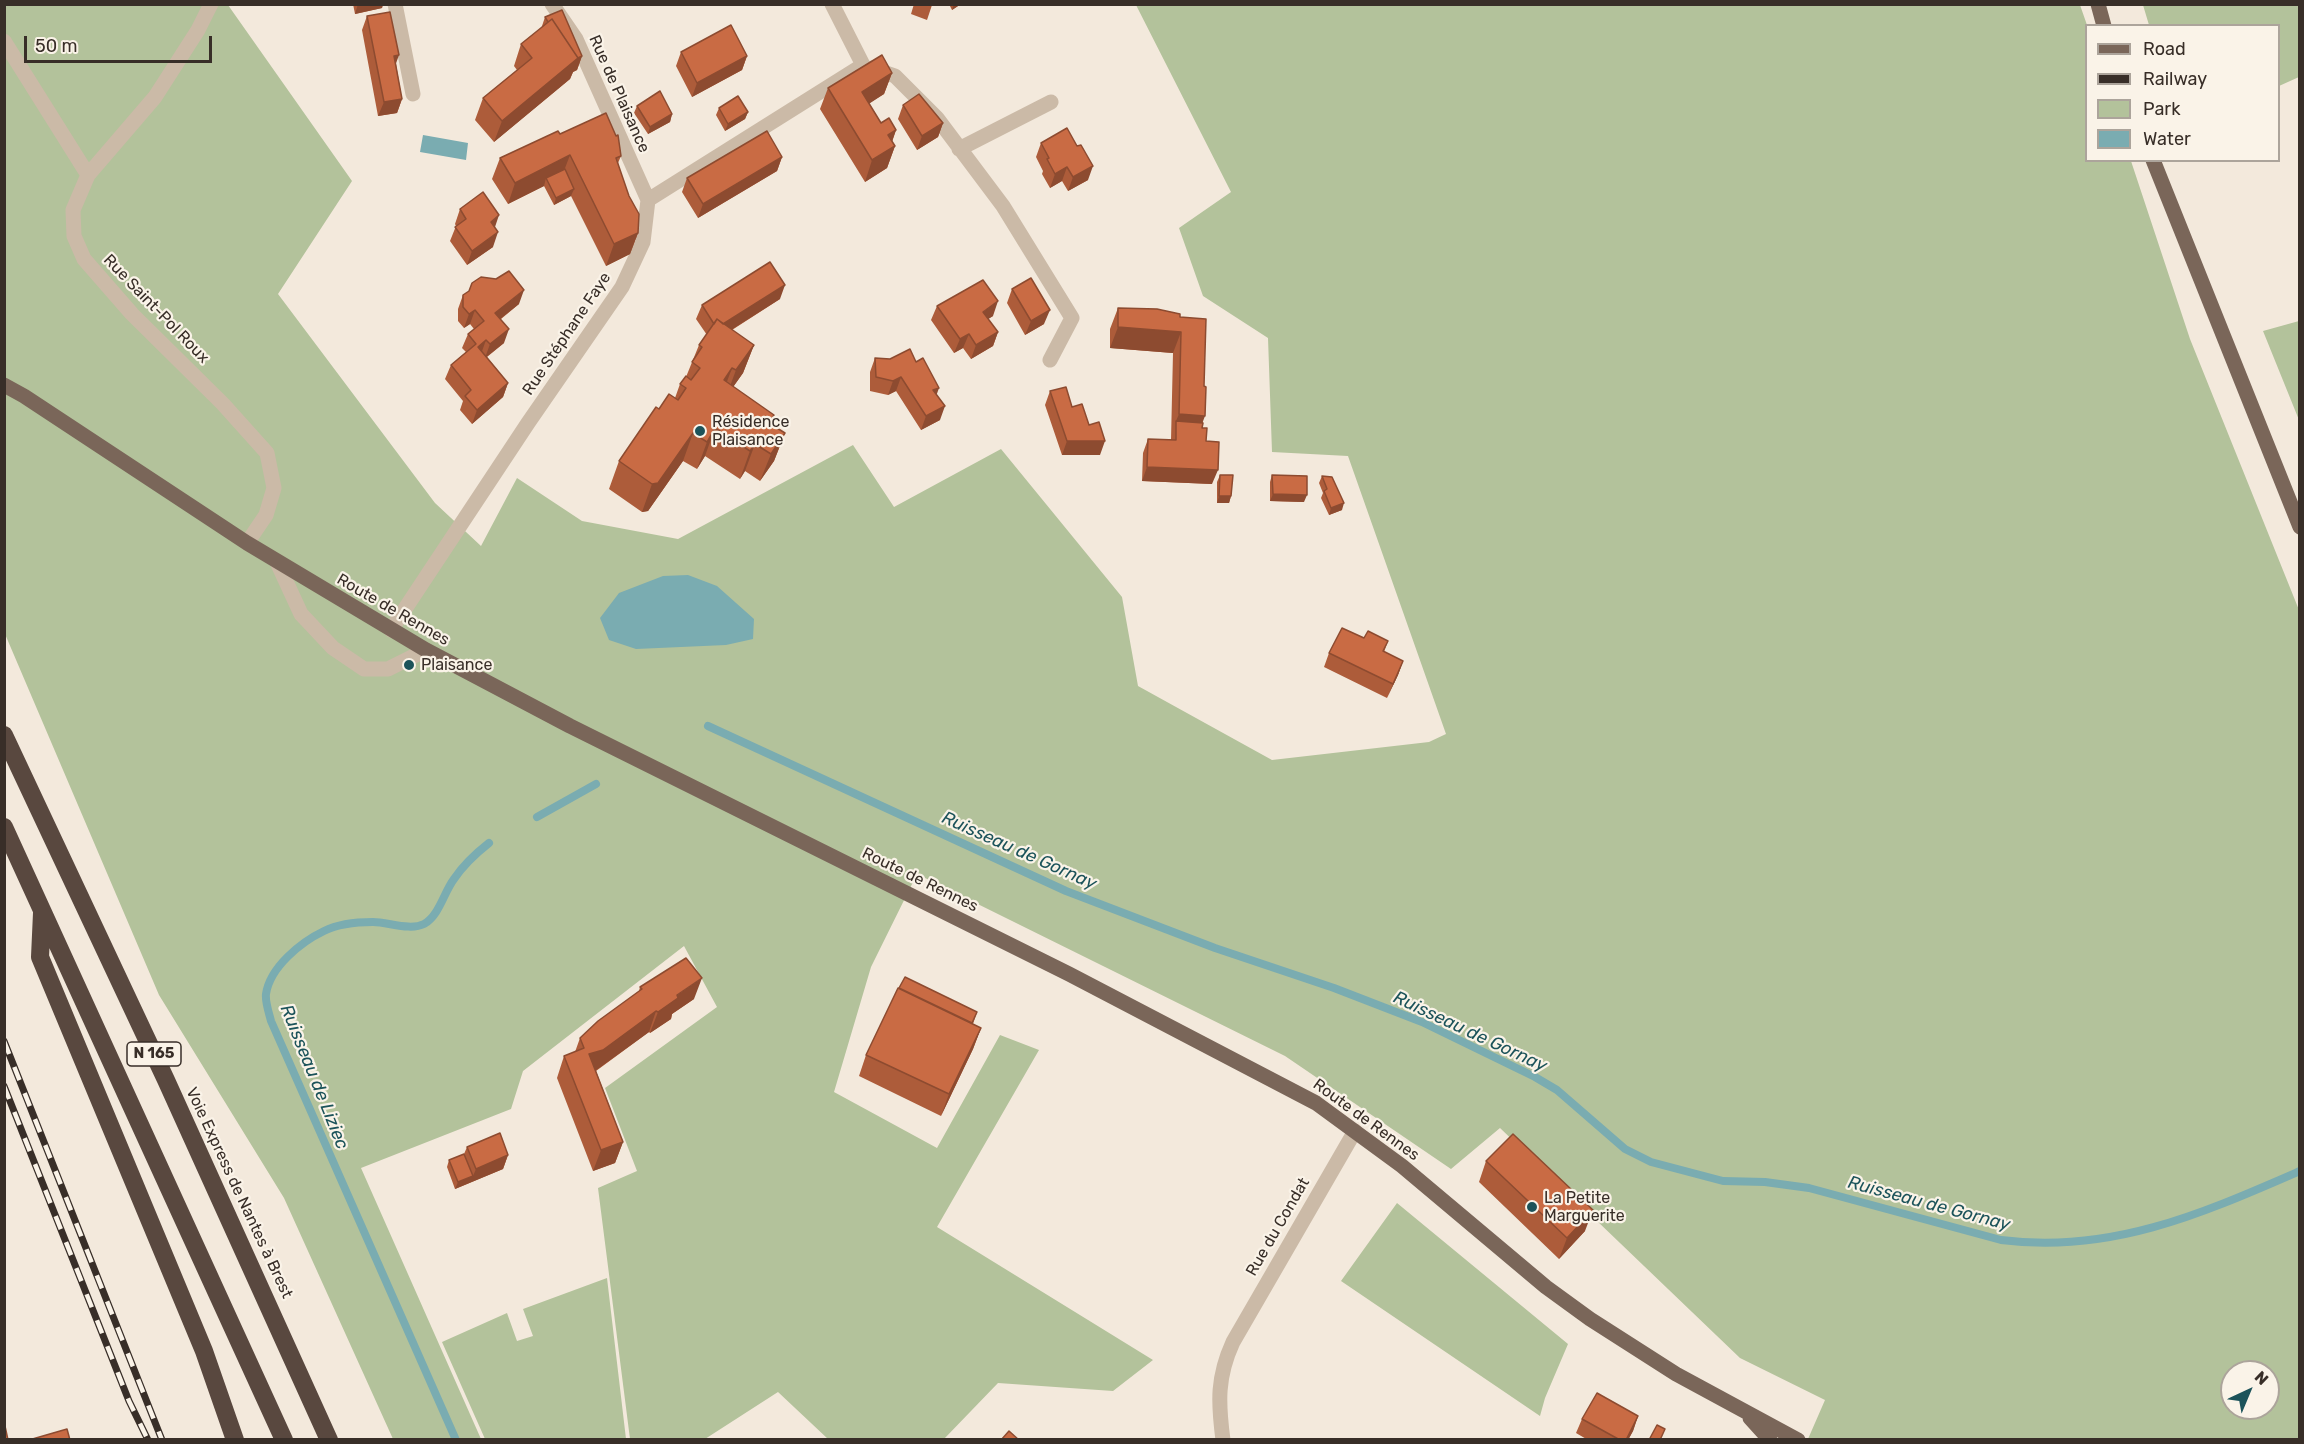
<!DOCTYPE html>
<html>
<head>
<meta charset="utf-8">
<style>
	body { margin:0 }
	#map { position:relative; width:2304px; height:1444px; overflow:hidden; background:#f3e9dc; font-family:Rubik,sans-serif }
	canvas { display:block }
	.frame { position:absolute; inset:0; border:6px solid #382e28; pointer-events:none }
	.legend { position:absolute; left:2085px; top:24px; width:195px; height:138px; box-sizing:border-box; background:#faf3e8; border:2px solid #aca49b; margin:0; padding:8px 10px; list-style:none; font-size:18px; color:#382e28 }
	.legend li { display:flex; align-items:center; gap:12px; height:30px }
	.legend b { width:30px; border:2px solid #aca49b }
	.north { position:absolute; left:2220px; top:1360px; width:60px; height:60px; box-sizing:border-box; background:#faf3e8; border:2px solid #aca49b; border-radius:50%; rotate:44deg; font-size:16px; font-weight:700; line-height:24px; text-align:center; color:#382e28 }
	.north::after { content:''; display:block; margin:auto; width:21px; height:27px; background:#1c535a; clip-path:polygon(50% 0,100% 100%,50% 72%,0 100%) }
	.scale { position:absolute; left:24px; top:36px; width:188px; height:27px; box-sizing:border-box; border:3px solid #382e28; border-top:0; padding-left:8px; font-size:18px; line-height:21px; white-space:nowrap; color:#382e28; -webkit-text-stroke:4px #faf3e8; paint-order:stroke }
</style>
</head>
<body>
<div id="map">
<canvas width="2304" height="1444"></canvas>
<div class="frame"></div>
<ul class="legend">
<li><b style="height:8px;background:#7a6659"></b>Road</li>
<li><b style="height:8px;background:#382e28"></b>Railway</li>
<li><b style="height:16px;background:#b3c29b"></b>Park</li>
<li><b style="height:16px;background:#7aacb1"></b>Water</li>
</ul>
<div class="north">N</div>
<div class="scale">50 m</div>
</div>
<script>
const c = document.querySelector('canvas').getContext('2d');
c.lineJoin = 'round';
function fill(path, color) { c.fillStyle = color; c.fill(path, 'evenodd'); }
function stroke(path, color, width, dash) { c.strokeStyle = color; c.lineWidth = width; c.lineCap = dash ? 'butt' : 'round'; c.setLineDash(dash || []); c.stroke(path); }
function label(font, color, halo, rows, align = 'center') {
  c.font = font + ' Rubik,sans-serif'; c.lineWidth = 4.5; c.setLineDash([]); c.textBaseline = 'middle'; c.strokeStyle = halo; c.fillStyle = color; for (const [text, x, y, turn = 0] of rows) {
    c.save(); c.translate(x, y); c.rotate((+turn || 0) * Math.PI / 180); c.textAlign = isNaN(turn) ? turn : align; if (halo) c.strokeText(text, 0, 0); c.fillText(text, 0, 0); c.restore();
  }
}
fill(new Path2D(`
	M 4,5 L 228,5 L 352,181 L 278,294 L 435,503 L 481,546 L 517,478 L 582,521 L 678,539 L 853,445 L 894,507 L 1001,449 L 1122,597 L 1138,686 L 1272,760 L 1429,742 L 1446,734 L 1348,456 L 1272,452 L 1268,338 L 1203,296 L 1179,228 L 1231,192 L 1136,5 L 2080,5 L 2087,25 L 2086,160 L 2131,161 L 2190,339 L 2299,610 L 2299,1439 L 1808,1439 L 1825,1400 L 1740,1358 L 1500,1128 L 1451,1169 L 1285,1056 L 917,874 L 871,967 L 834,1092 L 937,1148 L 1000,1035 L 1039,1050 L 937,1227 L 1153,1360 L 1113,1391 L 998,1383 L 944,1439 L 828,1439 L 778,1392 L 705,1439 L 630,1439 L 598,1188 L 637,1171 L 605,1088 L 717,1007 L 684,946 L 523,1071 L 511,1109 L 361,1168 L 481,1439 L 393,1439 L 284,1198 L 159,995 L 5,634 ZM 2232,1372 L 2268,1372 L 2268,1408 L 2232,1408 Z
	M 2143,5 L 2299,5 L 2299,77 L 2279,86 L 2278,26 L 2149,25 Z
	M 2299,321 L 2300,321 L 2299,420 L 2263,331 Z
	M 1397,1203 L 1568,1344 L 1545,1398 L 1540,1416 L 1341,1281 Z
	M 607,1278 L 626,1439 L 485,1439 L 442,1342 L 507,1313 L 517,1341 L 533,1336 L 523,1309 Z`), '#b3c29b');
fill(new Path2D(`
	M 423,135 L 468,143 L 466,160 L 420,152 Z
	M 688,575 L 717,586 L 754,619 L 753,639 L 726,645 L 636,649 L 609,640 L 600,618 L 619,593 L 663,576 Z`), '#7aacb1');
stroke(new Path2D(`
	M 708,726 L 1066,891 L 1215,948 L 1334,988 L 1422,1022 L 1535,1077 L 1557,1090 L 1625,1149 L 1651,1162 L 1723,1181 L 1765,1182 L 1809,1188 L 2001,1240 C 2111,1254 2201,1214 2300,1171
	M 537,817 L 596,784
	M 456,1440 L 271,1021 C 269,1013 265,1002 266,994 C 270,967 301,942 324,931 C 338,924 358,922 373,922 C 388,922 410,931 424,924 C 439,916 444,892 454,879 C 464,864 475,854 489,843`), '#7aacb1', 8);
stroke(new Path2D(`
	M 211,4 L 198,30 L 155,97 L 88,175 L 73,210 L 74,236 L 84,259 L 132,314 L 223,404 L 267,453 L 274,488 L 266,515 L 247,543
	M 395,4 L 413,94
	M 552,4 L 576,39 L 648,200
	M 4,41 L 88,175
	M 872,68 L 895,76 L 937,118 L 1003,206 L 1072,318 L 1050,360
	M 959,149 L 1051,102
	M 277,562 L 301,614 L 333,648 L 364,669 L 388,669 L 426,650
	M 391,630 L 528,423 L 622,287 L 643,242 L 648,200 L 863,65 L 832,4
	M 1223,1440 C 1218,1402 1217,1377 1233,1342 L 1355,1131`), '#cbbaa7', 15);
stroke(new Path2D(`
	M 2098,4 L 2104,26
	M 2153,160 L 2300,527
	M 4,385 L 24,396 L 247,543 L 426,650 L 570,726 L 1069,974 L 1316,1103 L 1402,1166 L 1546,1287 L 1590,1319 L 1676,1374 L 1798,1440
	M 1750,1418 L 1770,1440`), '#7a6659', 15);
stroke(new Path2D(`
	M 4,735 L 166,1080 L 329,1440
	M 4,827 L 284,1440
	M 42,913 L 40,957 L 204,1351 L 235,1440`), '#59483f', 18);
const rail = new Path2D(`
	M 4,1041 L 162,1440
	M 4,1086 L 129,1401 L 148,1440`);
stroke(rail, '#382e28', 7);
stroke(rail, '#faf3e8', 4.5, [14]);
fill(new Path2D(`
	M 353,4 L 383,4 L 382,8 L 355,14 Z
	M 914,4 L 934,4 L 932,5 L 927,20 L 911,14 Z
	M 949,4 L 961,4 L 952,10 Z
	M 367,16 L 396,64 L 402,99 L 397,113 L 378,116 L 362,30 Z
	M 545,17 L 582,56 L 577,70 L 573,72 L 570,79 L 494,142 L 475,120 L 483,98 L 517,70 L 514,66 L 521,44 L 541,29 Z
	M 681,52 L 747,56 L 742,70 L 692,97 L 676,66 Z
	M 892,73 L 884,94 L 869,103 L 881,123 L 896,130 L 892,142 L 895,146 L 887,168 L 865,182 L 820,109 L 828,88 Z
	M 903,105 L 943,123 L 938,137 L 917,150 L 898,119 Z
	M 637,106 L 672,114 L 670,122 L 648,134 L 634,113 Z
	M 719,108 L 748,112 L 745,119 L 725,131 L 716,115 Z
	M 560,134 L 621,156 L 618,163 L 638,233 L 630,254 L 606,266 L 571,196 L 554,205 L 544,186 L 508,204 L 492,179 L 500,158 Z
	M 1041,143 L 1088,180 L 1068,191 L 1062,181 L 1050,188 L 1042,174 L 1043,171 L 1036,157 Z
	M 782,157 L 777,171 L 698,218 L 682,192 L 687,178 Z
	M 460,209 L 493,247 L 467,265 L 450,241 L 456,226 L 455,224 Z
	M 472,283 L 519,304 L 501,319 L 504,343 L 487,357 L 508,383 L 503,397 L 472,424 L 460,410 L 463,401 L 445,379 L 451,365 L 466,352 L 462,348 L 468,334 L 474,329 L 470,324 L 464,328 L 458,321 L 458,309 L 463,295 L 469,292 Z
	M 1012,289 L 1044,324 L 1025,335 L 1007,303 Z
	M 780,299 L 732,330 L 754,345 L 743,373 L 733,387 L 774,415 L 771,424 L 785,433 L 774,461 L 760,481 L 745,471 L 740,479 L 705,456 L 697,469 L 683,461 L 648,511 L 642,512 L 609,489 L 619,461 L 659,409 L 675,398 L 680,384 L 686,377 L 699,345 L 707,335 L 696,319 L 702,305 Z
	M 937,306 L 993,316 L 988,319 L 998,332 L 993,346 L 971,359 L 963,348 L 954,353 L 931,320 Z
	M 1118,308 L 1180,317 L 1203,423 L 1202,428 L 1206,441 L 1212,484 L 1142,481 L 1143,453 L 1148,439 L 1171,440 L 1173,353 L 1110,348 L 1110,329 Z
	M 875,358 L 937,395 L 940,420 L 921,430 L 896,391 L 888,395 L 870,391 L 870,372 Z
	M 1050,391 L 1072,407 L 1100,455 L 1062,455 L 1045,405 Z
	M 1220,475 L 1231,496 L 1229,503 L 1217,503 L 1217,482 Z
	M 1272,475 L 1304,502 L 1270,501 L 1270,482 Z
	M 1322,476 L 1342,510 L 1329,515 L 1321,498 L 1323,493 L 1319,483 Z
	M 1364,638 L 1388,641 L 1384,652 L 1403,661 L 1398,675 L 1387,698 L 1324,667 L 1329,653 Z
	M 640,987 L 694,999 L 672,1014 L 671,1019 L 650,1033 L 649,1032 L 596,1071 L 623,1142 L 615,1163 L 593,1171 L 557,1078 L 564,1056 L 575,1052 L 580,1038 L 639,991 Z
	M 977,1012 L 973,1024 L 981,1028 L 973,1049 L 941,1116 L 859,1076 L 866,1055 Z
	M 467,1147 L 508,1155 L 503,1169 L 455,1189 L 447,1167 L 449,1160 L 464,1154 Z
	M 1486,1161 L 1585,1231 L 1559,1259 L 1479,1182 Z
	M 1638,1416 L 1633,1431 L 1628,1440 L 1588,1440 L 1576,1433 L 1582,1419 Z`), '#ad5c3a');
fill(new Path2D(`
	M 358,4 L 383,4 L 382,8 L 355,14 Z
	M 954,4 L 961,4 L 952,10 Z
	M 399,55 L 394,69 L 394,56 Z
	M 582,56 L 577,70 L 573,72 L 570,79 L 494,142 L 502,121 L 572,60 Z
	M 747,56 L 742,70 L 692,97 L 697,83 Z
	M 892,73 L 884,94 L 855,113 L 862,92 Z
	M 402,99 L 397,113 L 378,116 L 384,102 Z
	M 748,112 L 745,119 L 725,131 L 728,124 Z
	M 672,114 L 670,122 L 648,134 L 650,127 Z
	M 943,123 L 938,137 L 917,150 L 922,136 Z
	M 896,130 L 889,150 L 895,146 L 887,168 L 865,182 L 872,160 L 888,135 Z
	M 570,155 L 562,176 L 546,178 L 544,186 L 508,204 L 515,183 Z
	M 782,157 L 777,171 L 698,218 L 703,204 Z
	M 1093,166 L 1088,180 L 1068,191 L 1073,177 Z
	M 1067,167 L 1062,181 L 1050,188 L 1055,174 Z
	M 574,189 L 571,196 L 554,205 L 556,198 Z
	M 499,215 L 494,230 L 491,222 Z
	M 498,232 L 493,247 L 467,265 L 472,251 Z
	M 638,233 L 630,254 L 606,266 L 614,244 Z
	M 785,285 L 780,299 L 712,342 L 717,328 Z
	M 524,290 L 519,304 L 490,327 L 495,313 Z
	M 998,301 L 993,316 L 977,326 L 983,312 Z
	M 475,310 L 470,324 L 464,328 L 469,314 Z
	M 1050,310 L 1044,324 L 1025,335 L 1031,321 Z
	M 1118,327 L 1181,332 L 1173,353 L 1110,348 Z
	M 509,329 L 504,343 L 485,358 L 490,344 Z
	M 998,332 L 993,346 L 971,359 L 976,345 Z
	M 969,334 L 963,348 L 954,353 L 960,339 Z
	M 486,340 L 481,354 L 478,347 Z
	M 754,345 L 743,373 L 726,397 L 736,370 Z
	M 732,368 L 722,395 L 724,380 Z
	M 901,377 L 896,391 L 888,395 L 893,381 Z
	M 508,383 L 503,397 L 472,424 L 477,410 Z
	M 939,388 L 934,402 L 933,390 Z
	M 945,406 L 940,420 L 921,430 L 926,416 Z
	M 1179,414 L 1205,416 L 1197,437 L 1176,421 Z
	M 715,428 L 705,456 L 697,469 L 707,442 Z
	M 693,433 L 683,461 L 648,511 L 642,512 L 652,484 Z
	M 785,433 L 774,461 L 760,481 L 771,454 Z
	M 1067,441 L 1105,441 L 1100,455 L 1062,455 Z
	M 755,444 L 745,471 L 740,479 L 750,451 Z
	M 1147,467 L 1218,470 L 1212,484 L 1142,481 Z
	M 1273,494 L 1307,495 L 1304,502 L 1270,501 Z
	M 1219,496 L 1231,496 L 1229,503 L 1217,503 Z
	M 1344,503 L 1342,510 L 1329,515 L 1331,508 Z
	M 1403,661 L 1398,675 L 1387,698 L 1393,684 Z
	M 702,978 L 694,999 L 672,1014 L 671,1019 L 650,1033 L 658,1012 L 677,995 Z
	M 656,1011 L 649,1032 L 595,1071 L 589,1054 Z
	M 981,1028 L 973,1049 L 941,1116 L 949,1094 Z
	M 623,1142 L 615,1163 L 593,1171 L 601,1150 Z
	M 508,1155 L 503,1169 L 455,1189 L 458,1182 L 473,1176 L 476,1169 Z
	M 1593,1210 L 1585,1231 L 1559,1259 L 1567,1238 Z
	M 1638,1416 L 1633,1431 L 1628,1440 L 1626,1440 Z`), '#8d4b30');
const building = new Path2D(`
	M 562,10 L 582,56 L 578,58 L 552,19 L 548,22 L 545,17 Z
	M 390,12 L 399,55 L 394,56 L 402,99 L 384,102 L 367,16 Z
	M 552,19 L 578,58 L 502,121 L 483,98 L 532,58 L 521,44 Z
	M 731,25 L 747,56 L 697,83 L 681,52 Z
	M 882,55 L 892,73 L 862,92 L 881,123 L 889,118 L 896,130 L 888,135 L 895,146 L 872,160 L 828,88 Z
	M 660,91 L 672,114 L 650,127 L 637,106 Z
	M 919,94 L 943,123 L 922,136 L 903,105 Z
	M 738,96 L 748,112 L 728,124 L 719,108 Z
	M 606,113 L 616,136 L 618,135 L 621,156 L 616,158 L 629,196 L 639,214 L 638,233 L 614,244 L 570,155 L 515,183 L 500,158 L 558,131 L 560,134 Z
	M 1067,128 L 1077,146 L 1081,145 L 1093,166 L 1073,177 L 1067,167 L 1055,174 L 1047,159 L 1049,158 L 1041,143 Z
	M 767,131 L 782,157 L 703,204 L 687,178 Z
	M 565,169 L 574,189 L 556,198 L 546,178 Z
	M 483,192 L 499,215 L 491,222 L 498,232 L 472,251 L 455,227 L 466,219 L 460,209 Z
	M 770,262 L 785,285 L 723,324 L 717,319 L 714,324 L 702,305 Z
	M 509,271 L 524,290 L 495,313 L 509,329 L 490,344 L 486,340 L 478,347 L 508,383 L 477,410 L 465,396 L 471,390 L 451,365 L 476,344 L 468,334 L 484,321 L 475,310 L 469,314 L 463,307 L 463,295 L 469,291 L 472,283 L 481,277 L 496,279 Z
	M 1031,278 L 1050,310 L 1031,321 L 1012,289 Z
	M 983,280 L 998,301 L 983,312 L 998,332 L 976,345 L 969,334 L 960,339 L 937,306 Z
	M 1118,308 L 1157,309 L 1180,314 L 1180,317 L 1206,319 L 1204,386 L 1206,387 L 1205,416 L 1179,414 L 1181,332 L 1118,327 Z
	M 717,319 L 754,345 L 736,370 L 732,368 L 724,380 L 774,415 L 769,423 L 785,433 L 771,454 L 755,444 L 750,451 L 715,428 L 707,442 L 693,433 L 658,483 L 652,484 L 619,461 L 656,407 L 659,409 L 669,394 L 678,400 L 686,388 L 680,384 L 686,376 L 691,380 L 700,368 L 692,362 L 702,347 L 699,345 Z
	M 910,349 L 916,362 L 923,358 L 939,388 L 933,390 L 945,406 L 926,416 L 901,377 L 893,381 L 876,377 L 875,358 L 890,359 Z
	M 1066,387 L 1072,407 L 1082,404 L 1089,425 L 1099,422 L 1105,441 L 1067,441 L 1050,391 Z
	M 1176,421 L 1203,423 L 1202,428 L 1207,428 L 1206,441 L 1219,442 L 1218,470 L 1147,467 L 1148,439 L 1176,440 Z
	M 1220,475 L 1233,475 L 1231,496 L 1219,496 Z
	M 1272,475 L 1307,476 L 1307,495 L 1273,494 Z
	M 1322,476 L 1332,477 L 1344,503 L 1331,508 L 1324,491 L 1327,489 Z
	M 1342,628 L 1364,638 L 1368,631 L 1388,641 L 1383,651 L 1403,661 L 1393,684 L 1329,653 Z
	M 686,958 L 702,978 L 677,995 L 678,998 L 658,1012 L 656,1011 L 603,1050 L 589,1054 L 623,1142 L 601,1150 L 564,1056 L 584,1048 L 580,1038 L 598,1021 L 642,989 L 640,987 Z
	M 905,977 L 977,1012 L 972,1023 L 899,988 Z
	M 898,988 L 981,1028 L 949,1094 L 866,1055 Z
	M 500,1133 L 508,1155 L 476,1169 L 467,1147 Z
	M 1513,1134 L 1593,1210 L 1567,1238 L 1486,1161 Z
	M 464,1154 L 473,1176 L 458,1182 L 449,1160 Z
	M 1597,1393 L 1638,1416 L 1626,1440 L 1620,1440 L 1582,1419 Z
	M 1657,1425 L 1665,1429 L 1660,1440 L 1649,1440 Z
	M 5,1426 L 8,1440 L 4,1440 Z
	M 67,1429 L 70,1440 L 29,1440 Z
	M 1009,1431 L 1019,1440 L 1001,1440 Z`);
fill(building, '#c96b44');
stroke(building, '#8d4b30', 1.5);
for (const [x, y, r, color] of [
	[700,431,6,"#1c535a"],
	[409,665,6,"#1c535a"],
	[1532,1207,6,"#1c535a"]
]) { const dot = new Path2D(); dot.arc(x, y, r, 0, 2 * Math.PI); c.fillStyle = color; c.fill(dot); stroke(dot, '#faf3e8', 2); }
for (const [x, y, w] of [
	[154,1054,54]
]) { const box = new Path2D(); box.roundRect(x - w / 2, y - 12, w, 24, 4.5); c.fillStyle = '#faf3e8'; c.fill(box); stroke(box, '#382e28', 1.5); }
label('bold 15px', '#382e28', null, [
	["N 165",154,1054]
]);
label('16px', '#382e28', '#faf3e8', [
	["Rue de Plaisance",619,94,66],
	["Rue Saint-Pol Roux",156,309,46],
	["Rue Stéphane Faye",567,334,-56],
	["Route de Rennes",393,610,30],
	["Route de Rennes",920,880,26],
	["Route de Rennes",1366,1120,36],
	["Voie Express de Nantes à Brest",239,1193,65],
	["Rue du Condat",1278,1227,-60]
]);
label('16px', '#382e28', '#faf3e8', [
	["Résidence",712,422],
	["Plaisance",712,440],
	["Plaisance",421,665],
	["La Petite",1544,1198],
	["Marguerite",1544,1216]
], 'left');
label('italic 18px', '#1c535a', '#faf3e8', [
	["Ruisseau de Gornay",1019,851,24],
	["Ruisseau de Gornay",1470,1032,25],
	["Ruisseau de Liziec",314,1077,68],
	["Ruisseau de Gornay",1929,1204,15]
]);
</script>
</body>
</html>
